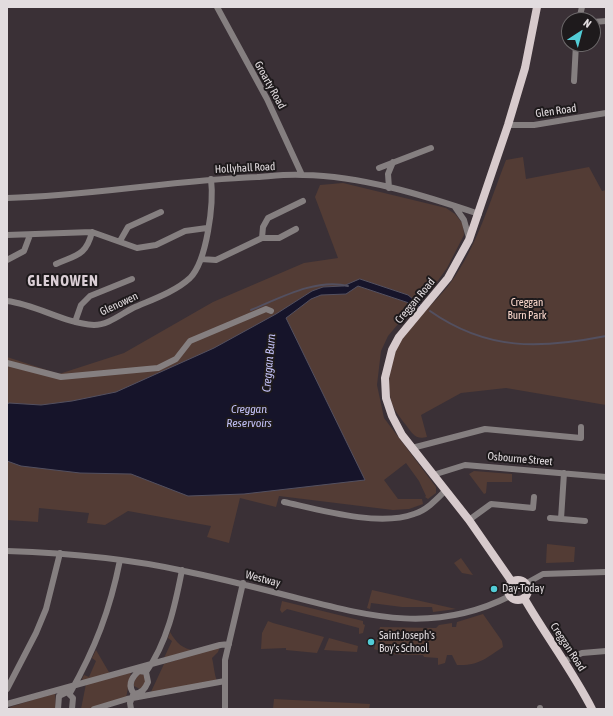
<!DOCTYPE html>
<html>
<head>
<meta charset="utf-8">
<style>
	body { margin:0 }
	#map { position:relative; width:613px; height:716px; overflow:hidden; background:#3a3036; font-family:"Asap Condensed",sans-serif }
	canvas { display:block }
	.frame { position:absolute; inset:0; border:8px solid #e2dcdf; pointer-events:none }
	.north { position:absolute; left:561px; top:12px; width:40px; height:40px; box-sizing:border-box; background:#1e1a1c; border:1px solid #6c686a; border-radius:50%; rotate:36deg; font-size:11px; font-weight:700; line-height:16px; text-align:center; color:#e2dcdf }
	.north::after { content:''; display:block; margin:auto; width:14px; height:18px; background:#52ccd6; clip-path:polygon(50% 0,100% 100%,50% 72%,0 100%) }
</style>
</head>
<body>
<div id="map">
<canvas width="613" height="716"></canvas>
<div class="frame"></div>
<div class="north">N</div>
</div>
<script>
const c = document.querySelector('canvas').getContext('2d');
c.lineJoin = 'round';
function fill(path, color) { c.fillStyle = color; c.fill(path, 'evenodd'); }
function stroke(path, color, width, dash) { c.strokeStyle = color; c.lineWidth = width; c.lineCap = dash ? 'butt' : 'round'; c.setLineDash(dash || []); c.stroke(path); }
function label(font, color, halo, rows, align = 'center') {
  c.font = font + ' "Asap Condensed",sans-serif'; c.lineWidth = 4; c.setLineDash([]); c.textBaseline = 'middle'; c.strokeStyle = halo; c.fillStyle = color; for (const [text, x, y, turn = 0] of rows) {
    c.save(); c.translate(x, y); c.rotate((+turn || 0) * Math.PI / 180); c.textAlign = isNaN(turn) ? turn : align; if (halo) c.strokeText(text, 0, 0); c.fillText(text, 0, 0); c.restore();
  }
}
fill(new Path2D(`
	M 523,157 L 526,179 L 589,167 L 602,191 L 606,190 L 606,405 L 506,388 L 461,393 L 421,415 L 427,437 C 415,440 412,433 406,425 C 401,419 395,411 392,404 C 387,389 389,368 395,353 C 405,325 434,306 451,282 C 477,246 490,201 506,160 Z
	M 343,183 L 446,208 L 455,214 L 463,224 L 464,235 L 447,268 L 434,286 L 420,298 L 388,336 L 381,351 L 377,385 L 384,418 L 436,487 L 436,493 L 428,499 L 425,497 L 426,496 L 419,481 L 406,463 L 384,480 L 398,499 L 422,499 L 423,504 L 409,509 L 393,510 L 279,496 L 276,507 L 240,498 L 229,543 L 207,537 L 211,526 L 128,511 L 105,525 L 87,523 L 89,513 L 39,508 L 38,522 L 7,520 L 7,357 L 59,374 L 124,353 L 213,302 L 304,263 L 338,258 L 315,197 L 320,185 Z
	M 474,471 L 512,474 L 512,482 L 487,482 L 486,493 L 484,494 L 469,474 Z
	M 547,544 L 575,547 L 574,562 L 546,563 Z
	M 461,558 L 473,575 L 462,573 L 454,563 Z
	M 372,590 L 456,609 L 433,612 L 432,607 L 402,607 L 371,603 L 370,609 L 367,608 Z
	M 282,601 L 363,621 L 363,624 L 365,625 L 363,633 L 359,634 L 359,628 L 287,609 L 282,613 L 280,610 Z
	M 483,614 L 502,641 L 503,647 C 486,658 479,666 457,665 L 452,655 L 447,655 L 445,663 L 438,665 L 438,658 L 424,657 L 423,655 L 379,654 L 380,651 L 374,649 L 380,627 L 436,628 L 439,625 L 452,623 L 452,627 L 456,627 L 457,622 Z
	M 268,621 L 273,623 L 324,637 L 317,653 L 286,650 L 286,648 L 261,649 L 262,633 Z
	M 170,632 C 177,644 182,648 195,651 L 163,660 L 172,641 L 168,638 Z
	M 329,638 L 358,646 L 357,652 L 324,650 Z
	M 220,646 L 218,652 L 212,658 C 214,666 214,673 217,681 L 150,694 L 164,664 Z
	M 96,650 L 110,674 L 84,681 L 82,679 L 84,675 L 89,677 L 96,661 L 92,658 Z
	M 131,672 L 126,698 L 90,709 L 81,709 L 86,684 Z
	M 139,673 L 146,676 L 145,684 L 140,689 L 134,686 L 134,682 Z
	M 55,693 L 56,709 L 11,709 L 10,707 Z
	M 274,699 L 370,704 L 369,709 L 273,709 Z`), '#533c35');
const water = new Path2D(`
	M 360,279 L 408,295 L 424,308 L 358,286 L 346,294 L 321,295 L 311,299 L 286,318 L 365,480 L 244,494 L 188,496 L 131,474 L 80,473 L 21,466 L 7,461 L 7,404 L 9,403 L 41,405 L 72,401 L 116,392 L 214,348 L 276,314 L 312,291 L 323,287 L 343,286 Z`);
fill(water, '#16142a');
stroke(water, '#535060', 1);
stroke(new Path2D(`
	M 251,310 C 280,298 316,278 348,286
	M 430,311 C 487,351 540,349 606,336`), '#535060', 2);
stroke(new Path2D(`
	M 217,7 L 267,99 L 302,175
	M 579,20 L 582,7
	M 593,22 L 606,21
	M 574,81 L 576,44
	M 508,125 L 534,125 L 606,113
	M 379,168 L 431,148
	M 389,188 L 388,174 L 393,162
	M 7,198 C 91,196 174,180 257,177 C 272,176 288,174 303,175 C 362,176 423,195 479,214
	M 455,207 L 464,220 L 469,238
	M 7,235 L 92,232 L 137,248 L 156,245 L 185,231 L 207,228
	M 262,238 L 263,227 L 268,218 L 303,201
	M 120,241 L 128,227 L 161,212
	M 201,259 L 216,260 L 262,238 L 279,238 L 296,229
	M 7,260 L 24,251 L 30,235
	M 56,264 C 76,255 86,256 92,232
	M 7,301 C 38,305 63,323 94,325 C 108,325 121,314 133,308 C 151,300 175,292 190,278 C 207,261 214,203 211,179
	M 75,322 L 81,305 L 90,296 L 132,279
	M 7,363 L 61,377 L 158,368 L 176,359 L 190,341 L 266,309 L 271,311
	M 412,448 L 485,429 L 581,438 L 581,427
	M 433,475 L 465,465 L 606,477
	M 284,502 C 320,510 379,527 414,514 C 427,510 437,499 446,490
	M 550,518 L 585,521
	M 561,519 L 564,473
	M 469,520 L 491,504 L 533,508 L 534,497
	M 7,551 C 66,553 126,558 184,571 C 219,578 254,587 289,596 C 368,616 433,635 510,596
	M 525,584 L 543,574 L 606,572
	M 564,661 L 582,653 L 606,651
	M 139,671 L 146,672 L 148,682 C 145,689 142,693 134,694 C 127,685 132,677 139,671 Z
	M 146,672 C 167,643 175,606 182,570
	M 7,689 L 36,633 L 46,609 L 60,553
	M 70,693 C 95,649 110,610 120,560
	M 7,704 L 220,645 L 229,644
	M 540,708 L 540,709
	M 58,709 L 59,696 L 67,692 L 73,698 L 72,709
	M 94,709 L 127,699 L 225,681
	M 131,709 L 130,703 L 133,695
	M 225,709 L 225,660 L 243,583`), '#857f80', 6);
stroke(new Path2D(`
	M508 590a10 10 0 1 1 20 0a10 10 0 1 1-20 0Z
	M 512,582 L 469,520 L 402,435 L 392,416 L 386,398 L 385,378 L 392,350 L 399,337 L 448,278 L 469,240 L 508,125 L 525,68 L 537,7
	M 524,598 C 546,636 572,670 592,709`), '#d7cacc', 8);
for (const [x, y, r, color] of [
	[494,589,4,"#52ccd6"],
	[371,642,4,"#52ccd6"]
]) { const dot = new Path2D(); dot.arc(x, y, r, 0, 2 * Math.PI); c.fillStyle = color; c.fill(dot); stroke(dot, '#1e1a1c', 1.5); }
label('11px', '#e2dcdf', '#1e1a1c', [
	["Groarty Road",270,85,61],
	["Glen Road",556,111,-8],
	["Hollyhall Road",245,168,-3],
	["Creggan Road",415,301,-50],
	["Glenowen",119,304,-25],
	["Osbourne Street",520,459,5],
	["Westway",263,579,15],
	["Creggan Road",568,647,57]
]);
label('11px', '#fedace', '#1e1a1c', [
	["Creggan",527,303],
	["Burn Park",527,316]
]);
label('11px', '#e2dcdf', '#1e1a1c', [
	["Day-Today",502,589],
	["Saint Joseph's",379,636],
	["Boy's School",379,649]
], 'left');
label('italic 12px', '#c1bff4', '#1e1a1c', [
	["Creggan Burn",269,363,-85],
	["Creggan",249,409],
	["Reservoirs",249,423]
]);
c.letterSpacing = '1px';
label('bold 15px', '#daced5', '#1e1a1c', [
	["GLENOWEN",63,281]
]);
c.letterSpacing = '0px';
</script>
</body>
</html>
